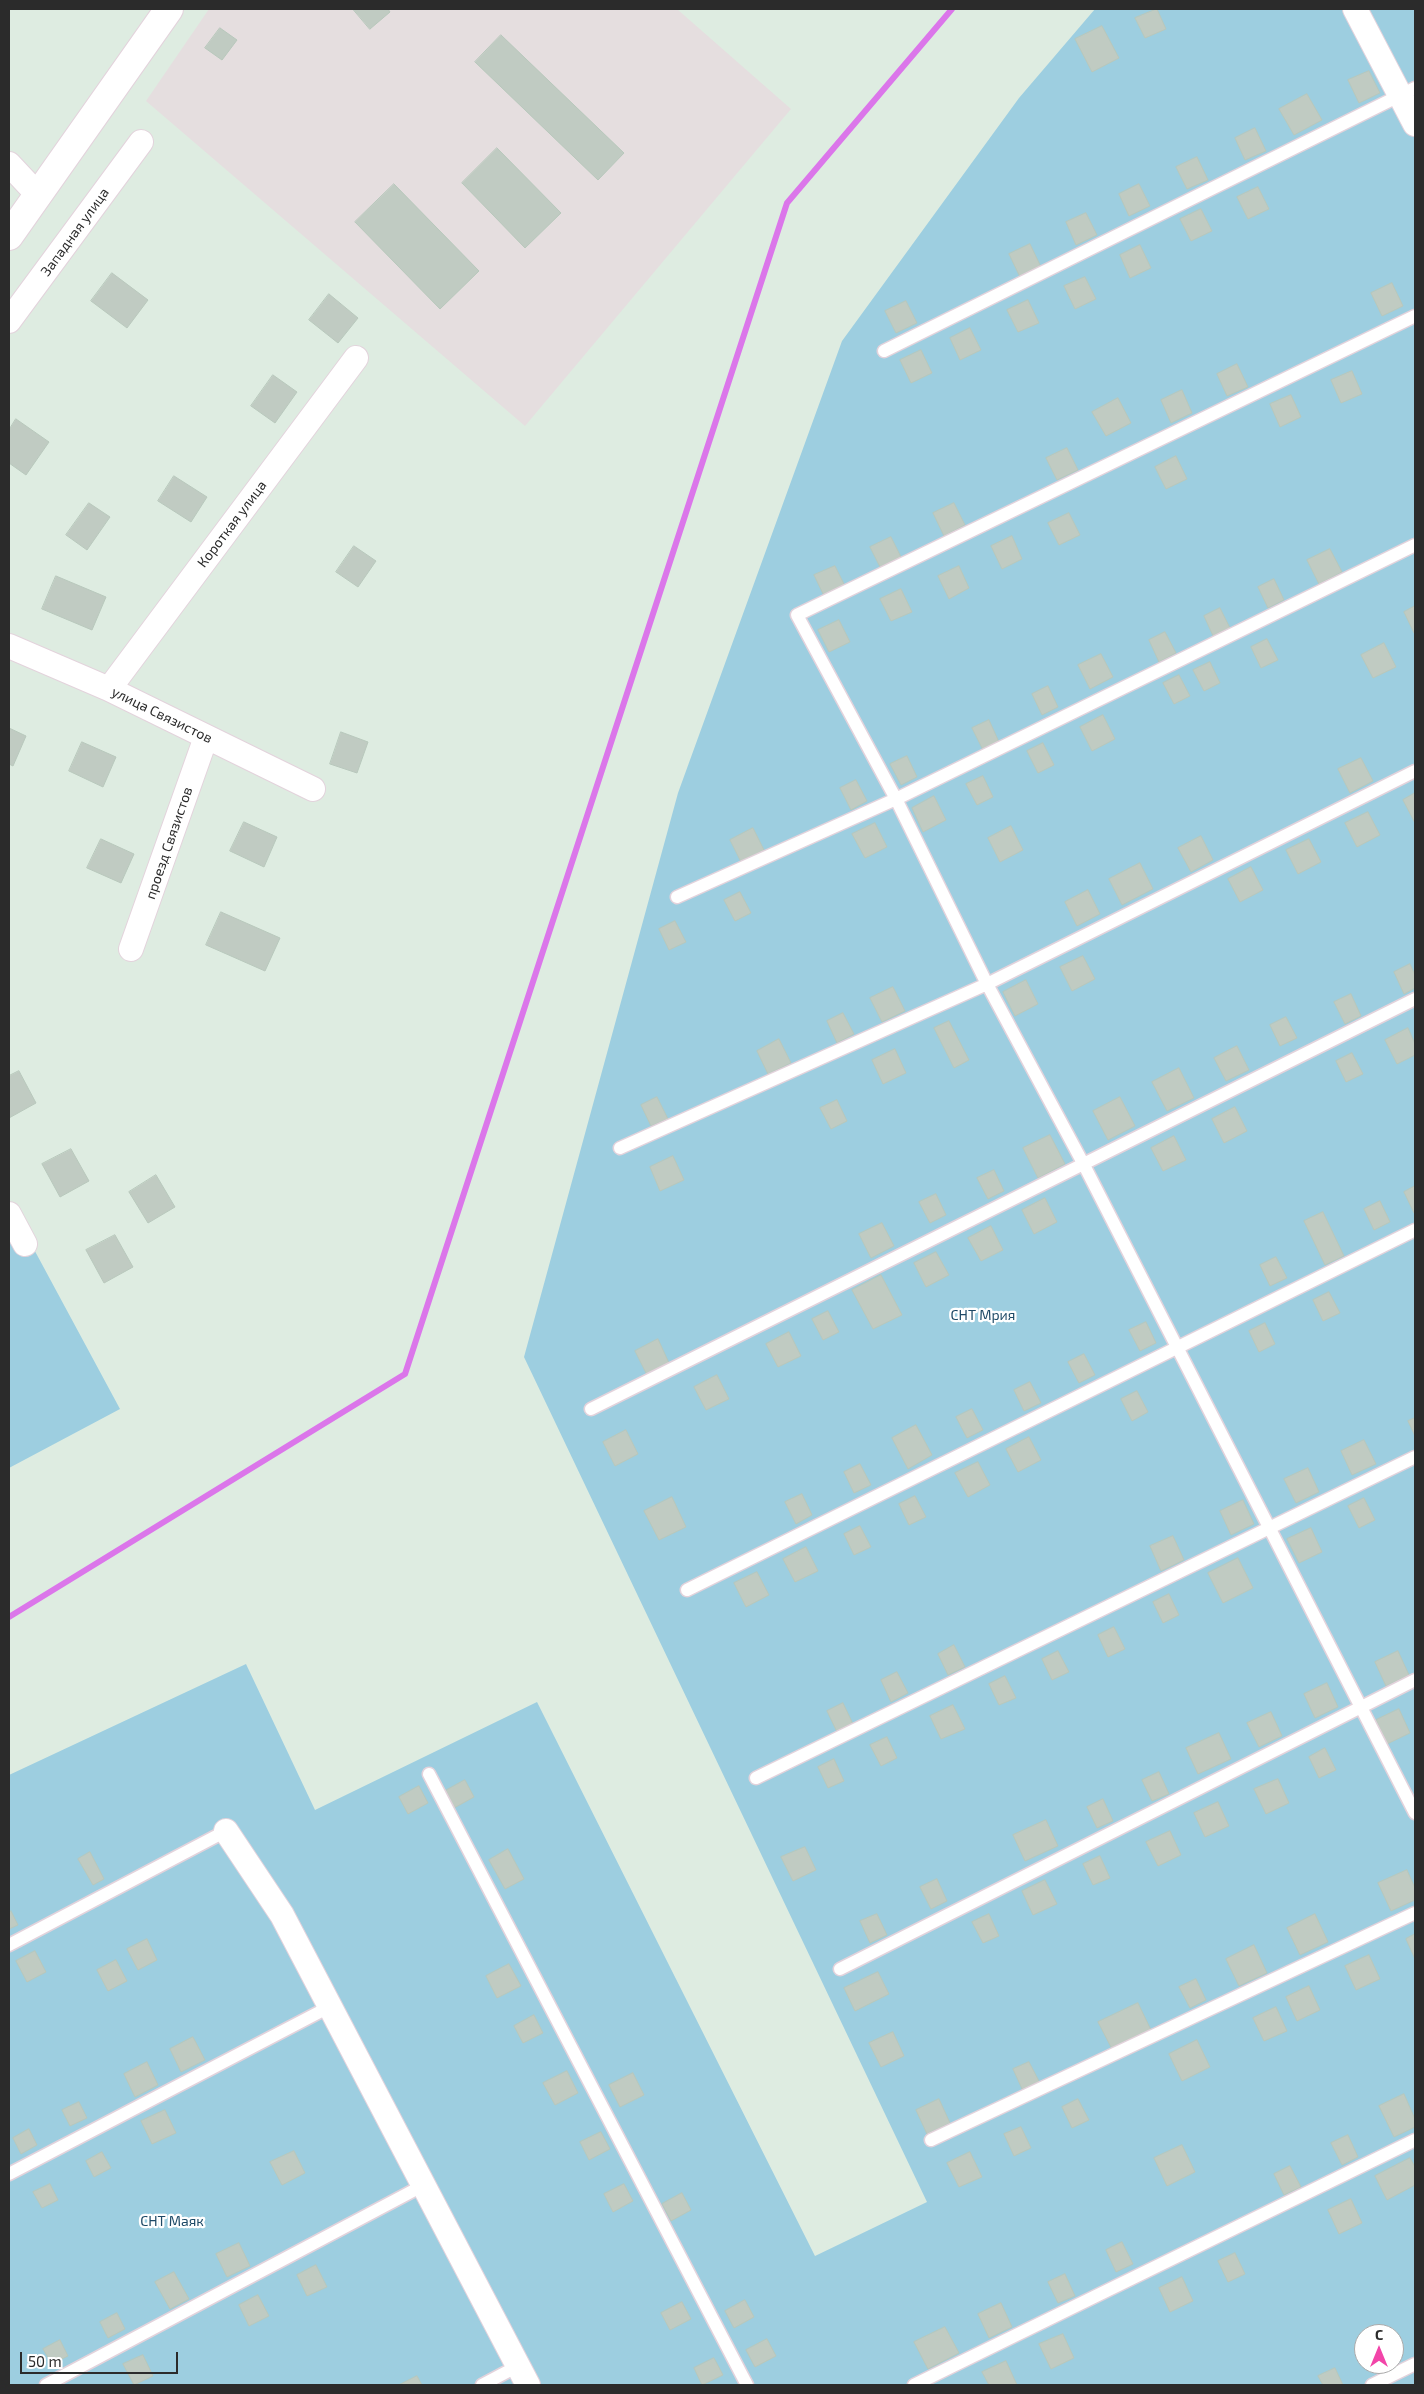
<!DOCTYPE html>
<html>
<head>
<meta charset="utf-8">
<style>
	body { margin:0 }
	#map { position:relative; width:1424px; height:2394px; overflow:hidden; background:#deece1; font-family:"Exo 2",sans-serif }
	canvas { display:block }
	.frame { position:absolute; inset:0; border:10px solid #2b2b2b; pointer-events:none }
	.north { position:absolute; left:1354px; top:2324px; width:50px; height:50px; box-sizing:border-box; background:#fff; border:1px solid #aaa; border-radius:50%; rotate:0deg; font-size:14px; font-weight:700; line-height:20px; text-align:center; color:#2b2b2b }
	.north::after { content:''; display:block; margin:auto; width:18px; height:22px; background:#f245a9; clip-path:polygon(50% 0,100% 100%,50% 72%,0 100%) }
	.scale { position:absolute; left:20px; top:2352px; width:158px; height:22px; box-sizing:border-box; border:2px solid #2b2b2b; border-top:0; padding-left:6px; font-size:15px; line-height:18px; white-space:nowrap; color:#2b2b2b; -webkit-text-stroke:4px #fff; paint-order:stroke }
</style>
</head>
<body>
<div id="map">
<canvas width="1424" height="2394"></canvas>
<div class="frame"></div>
<div class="north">С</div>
<div class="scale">50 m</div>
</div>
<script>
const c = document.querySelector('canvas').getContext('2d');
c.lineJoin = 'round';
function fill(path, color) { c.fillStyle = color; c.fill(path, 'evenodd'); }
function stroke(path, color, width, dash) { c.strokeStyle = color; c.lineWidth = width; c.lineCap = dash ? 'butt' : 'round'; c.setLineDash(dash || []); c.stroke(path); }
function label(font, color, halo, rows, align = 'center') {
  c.font = font + ' "Exo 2",sans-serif'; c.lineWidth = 4.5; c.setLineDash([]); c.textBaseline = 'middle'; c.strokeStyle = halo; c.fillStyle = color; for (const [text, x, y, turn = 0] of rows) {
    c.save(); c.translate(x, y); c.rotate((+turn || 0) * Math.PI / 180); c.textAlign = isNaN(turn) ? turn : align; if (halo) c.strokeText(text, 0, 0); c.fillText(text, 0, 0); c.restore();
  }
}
fill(new Path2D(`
	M 209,9 L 677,9 L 791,109 L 525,426 L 146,101 Z`), '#e5dedf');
fill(new Path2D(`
	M 1095,9 L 1415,9 L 1415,2385 L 9,2385 L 9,1775 L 246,1664 L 315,1810 L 537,1702 L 815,2256 L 927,2202 L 524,1357 L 678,793 L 842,341 L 1019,98 ZM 1364,2334 L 1394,2334 L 1394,2364 L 1364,2364 Z
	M 9,1203 L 120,1409 L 9,1468 Z`), '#9dcee0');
stroke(new Path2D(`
	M 9,1617 L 405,1374 L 787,203 L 952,9`), '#db76ea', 6);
const building = new Path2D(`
	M 353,9 L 388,9 L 390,12 L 370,29 Z
	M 1157,9 L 1166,29 L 1145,38 L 1135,18 Z
	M 1102,26 L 1119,58 L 1092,72 L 1075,39 Z
	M 220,28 L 237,40 L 222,60 L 205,48 Z
	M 501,35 L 624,153 L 598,180 L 475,62 Z
	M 1369,71 L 1380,93 L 1359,103 L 1348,80 Z
	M 1307,94 L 1322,120 L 1294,135 L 1279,109 Z
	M 1255,128 L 1266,151 L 1245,160 L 1235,138 Z
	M 497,148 L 561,213 L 525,248 L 462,183 Z
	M 1197,157 L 1208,180 L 1187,189 L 1176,167 Z
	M 394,184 L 479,271 L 440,309 L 355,222 Z
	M 1139,184 L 1150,206 L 1129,216 L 1119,194 Z
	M 1258,187 L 1269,209 L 1248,219 L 1237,197 Z
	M 1201,209 L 1212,231 L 1191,241 L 1180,219 Z
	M 1086,213 L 1097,235 L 1076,245 L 1066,222 Z
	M 1030,244 L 1041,267 L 1020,277 L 1009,254 Z
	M 1140,245 L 1151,268 L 1130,278 L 1120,255 Z
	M 112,273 L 148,300 L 127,328 L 91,301 Z
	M 1085,277 L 1096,299 L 1075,309 L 1064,286 Z
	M 1392,283 L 1403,306 L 1382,316 L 1371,293 Z
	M 329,294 L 358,318 L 338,343 L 309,320 Z
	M 1028,300 L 1039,323 L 1018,332 L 1007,310 Z
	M 906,301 L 917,323 L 896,333 L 885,311 Z
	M 970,328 L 981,350 L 960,360 L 950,338 Z
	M 921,350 L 932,373 L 911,383 L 900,360 Z
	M 1237,364 L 1248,387 L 1227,396 L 1217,374 Z
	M 1352,371 L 1362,394 L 1341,403 L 1331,380 Z
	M 273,375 L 297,392 L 275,423 L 251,406 Z
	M 1182,390 L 1192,413 L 1171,423 L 1161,400 Z
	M 1291,395 L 1301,417 L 1280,427 L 1270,404 Z
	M 1118,398 L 1131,423 L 1106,436 L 1092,412 Z
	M 16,419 L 49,442 L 26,475 L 9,463 L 9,430 Z
	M 1067,448 L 1078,470 L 1057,480 L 1046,458 Z
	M 1176,456 L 1187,479 L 1166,489 L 1155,467 Z
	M 174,476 L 207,497 L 191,522 L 158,501 Z
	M 89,503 L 110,517 L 87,550 L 66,535 Z
	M 954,503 L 965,525 L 944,536 L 933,513 Z
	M 1069,513 L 1080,535 L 1059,545 L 1048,523 Z
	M 1012,536 L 1022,559 L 1002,569 L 991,546 Z
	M 891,537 L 902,559 L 881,569 L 870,547 Z
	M 354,546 L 376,561 L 358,587 L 336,572 Z
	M 1330,549 L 1342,572 L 1319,584 L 1307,560 Z
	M 835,566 L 846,588 L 825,598 L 814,575 Z
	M 959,566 L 969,588 L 949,599 L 938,576 Z
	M 56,576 L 106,597 L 92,630 L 42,609 Z
	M 1274,579 L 1284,600 L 1268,608 L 1258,587 Z
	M 901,589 L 912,612 L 891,621 L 880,599 Z
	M 1415,606 L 1415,633 L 1414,633 L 1404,612 Z
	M 1220,608 L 1231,630 L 1214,638 L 1204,616 Z
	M 839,620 L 850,642 L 829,652 L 818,630 Z
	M 1165,632 L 1176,653 L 1159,662 L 1149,640 Z
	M 1267,639 L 1278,660 L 1261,668 L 1251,647 Z
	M 1384,643 L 1396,667 L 1373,678 L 1361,655 Z
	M 1101,654 L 1113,677 L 1090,689 L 1078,665 Z
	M 1210,662 L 1220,683 L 1204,691 L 1193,670 Z
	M 1179,675 L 1190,696 L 1174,704 L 1163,683 Z
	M 1048,686 L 1058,707 L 1042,715 L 1032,694 Z
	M 1103,715 L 1115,739 L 1092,751 L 1080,727 Z
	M 989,720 L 999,742 L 983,750 L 972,728 Z
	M 9,728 L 26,736 L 13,766 L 9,764 Z
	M 341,732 L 368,742 L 357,773 L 330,764 Z
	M 82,742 L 116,757 L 103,787 L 69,771 Z
	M 1043,743 L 1054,765 L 1038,773 L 1027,751 Z
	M 907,756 L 917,777 L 901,785 L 890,764 Z
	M 1361,758 L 1373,781 L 1350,793 L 1338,769 Z
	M 983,776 L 993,797 L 977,805 L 966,784 Z
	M 856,780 L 867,801 L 851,810 L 840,788 Z
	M 1415,793 L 1415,823 L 1403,800 Z
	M 934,796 L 946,820 L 923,832 L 912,808 Z
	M 1368,812 L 1380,835 L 1357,847 L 1345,823 Z
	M 244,822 L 277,837 L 264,867 L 230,851 Z
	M 875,823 L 887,847 L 865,858 L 852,834 Z
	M 1011,826 L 1023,850 L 1000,862 L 988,838 Z
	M 753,828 L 765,852 L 742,864 L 730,840 Z
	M 1201,836 L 1213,860 L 1191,872 L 1178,848 Z
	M 101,839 L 134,854 L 121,883 L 87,868 Z
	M 1309,839 L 1321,862 L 1298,874 L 1286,850 Z
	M 1140,863 L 1153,889 L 1122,905 L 1109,879 Z
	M 1251,867 L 1263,890 L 1240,902 L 1228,879 Z
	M 1088,890 L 1100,914 L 1077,926 L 1065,902 Z
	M 740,892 L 751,913 L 735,921 L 724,900 Z
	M 221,912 L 280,938 L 265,971 L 206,945 Z
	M 675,921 L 686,942 L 669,950 L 659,929 Z
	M 1083,956 L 1095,979 L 1072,991 L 1060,967 Z
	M 1410,964 L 1415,975 L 1415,988 L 1404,994 L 1394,972 Z
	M 1026,980 L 1038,1004 L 1015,1016 L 1003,992 Z
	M 893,987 L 905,1011 L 882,1022 L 870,998 Z
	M 1351,994 L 1361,1016 L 1345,1024 L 1334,1002 Z
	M 843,1013 L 854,1034 L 837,1043 L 827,1021 Z
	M 1286,1017 L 1297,1038 L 1280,1046 L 1270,1025 Z
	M 949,1021 L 969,1060 L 954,1068 L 934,1028 Z
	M 1408,1028 L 1415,1044 L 1415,1055 L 1397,1064 L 1385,1040 Z
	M 779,1039 L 791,1063 L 768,1074 L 757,1051 Z
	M 1237,1046 L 1249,1070 L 1226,1081 L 1214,1058 Z
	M 895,1049 L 906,1073 L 883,1084 L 872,1060 Z
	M 1352,1053 L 1363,1074 L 1346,1082 L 1336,1061 Z
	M 1179,1068 L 1194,1098 L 1167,1111 L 1152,1082 Z
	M 19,1071 L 36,1103 L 9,1118 L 9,1076 Z
	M 657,1097 L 668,1119 L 651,1126 L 641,1105 Z
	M 1120,1097 L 1135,1126 L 1108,1140 L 1093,1111 Z
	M 837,1100 L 847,1121 L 831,1129 L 820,1108 Z
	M 1235,1107 L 1247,1131 L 1224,1143 L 1212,1119 Z
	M 1050,1135 L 1065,1164 L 1038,1178 L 1023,1148 Z
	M 1174,1136 L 1186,1160 L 1163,1171 L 1151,1148 Z
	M 71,1149 L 89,1181 L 60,1197 L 42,1164 Z
	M 673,1156 L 684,1180 L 660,1191 L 650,1167 Z
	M 994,1170 L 1004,1191 L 988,1199 L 977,1178 Z
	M 156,1175 L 175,1207 L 148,1223 L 129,1192 Z
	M 1415,1186 L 1415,1213 L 1414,1213 L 1404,1192 Z
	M 936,1194 L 946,1215 L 930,1223 L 919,1202 Z
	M 1045,1198 L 1057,1222 L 1034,1234 L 1022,1210 Z
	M 1380,1201 L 1390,1222 L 1374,1230 L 1364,1209 Z
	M 1323,1212 L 1344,1256 L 1325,1265 L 1304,1221 Z
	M 882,1223 L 894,1246 L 871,1258 L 859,1234 Z
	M 991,1226 L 1003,1250 L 981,1261 L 968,1238 Z
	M 115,1235 L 133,1267 L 104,1283 L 86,1250 Z
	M 936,1252 L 949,1275 L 926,1287 L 914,1263 Z
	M 1276,1257 L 1287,1278 L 1270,1286 L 1260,1265 Z
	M 881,1275 L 902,1315 L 873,1329 L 852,1290 Z
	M 1329,1292 L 1340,1313 L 1323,1321 L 1313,1300 Z
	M 828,1311 L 839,1332 L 823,1340 L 812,1319 Z
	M 1146,1322 L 1156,1343 L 1140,1351 L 1129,1330 Z
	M 1265,1323 L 1275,1344 L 1259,1352 L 1249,1331 Z
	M 789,1332 L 801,1356 L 778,1367 L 766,1344 Z
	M 658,1339 L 669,1363 L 647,1375 L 635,1351 Z
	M 1084,1354 L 1095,1375 L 1079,1383 L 1068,1362 Z
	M 717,1375 L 729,1399 L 706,1410 L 694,1387 Z
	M 1030,1382 L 1041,1403 L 1024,1411 L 1014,1390 Z
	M 1137,1391 L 1148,1412 L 1132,1421 L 1121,1399 Z
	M 972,1409 L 983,1430 L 967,1438 L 956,1417 Z
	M 1415,1418 L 1415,1436 L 1408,1421 Z
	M 916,1425 L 932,1455 L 908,1469 L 892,1438 Z
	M 626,1430 L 638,1454 L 615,1466 L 603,1442 Z
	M 1029,1437 L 1041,1460 L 1018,1472 L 1006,1449 Z
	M 1364,1440 L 1376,1464 L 1352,1475 L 1341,1451 Z
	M 978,1462 L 990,1485 L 968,1497 L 955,1473 Z
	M 860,1464 L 871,1485 L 854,1493 L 844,1472 Z
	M 1308,1468 L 1319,1492 L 1296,1503 L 1284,1479 Z
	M 802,1494 L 812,1515 L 796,1524 L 785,1502 Z
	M 915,1496 L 926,1517 L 909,1525 L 899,1504 Z
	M 672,1497 L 686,1527 L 659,1540 L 644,1511 Z
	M 1364,1498 L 1375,1520 L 1359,1528 L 1348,1506 Z
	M 1243,1500 L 1254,1524 L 1231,1535 L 1220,1511 Z
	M 860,1526 L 871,1547 L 854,1555 L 844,1534 Z
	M 1311,1528 L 1322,1552 L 1299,1563 L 1287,1539 Z
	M 1173,1536 L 1184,1560 L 1161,1571 L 1150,1546 Z
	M 806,1547 L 818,1571 L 795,1582 L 783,1559 Z
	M 1238,1558 L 1253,1588 L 1223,1603 L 1208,1573 Z
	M 757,1572 L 769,1595 L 746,1607 L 734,1583 Z
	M 1169,1594 L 1179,1615 L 1163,1623 L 1153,1602 Z
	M 1114,1627 L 1125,1649 L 1108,1657 L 1098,1635 Z
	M 954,1645 L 965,1667 L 948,1675 L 938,1654 Z
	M 1058,1651 L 1069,1672 L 1052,1680 L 1042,1659 Z
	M 1398,1651 L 1409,1675 L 1386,1686 L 1375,1662 Z
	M 897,1672 L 908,1693 L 891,1702 L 881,1680 Z
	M 1005,1676 L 1016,1698 L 999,1705 L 989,1684 Z
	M 1327,1683 L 1338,1707 L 1315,1718 L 1304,1694 Z
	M 843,1703 L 853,1724 L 837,1732 L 827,1711 Z
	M 953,1705 L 965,1729 L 941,1739 L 930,1716 Z
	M 1399,1709 L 1410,1733 L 1387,1744 L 1376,1720 Z
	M 1271,1712 L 1282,1736 L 1259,1747 L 1247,1723 Z
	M 1219,1733 L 1231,1759 L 1198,1774 L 1186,1748 Z
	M 887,1737 L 897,1758 L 881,1766 L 870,1745 Z
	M 1325,1748 L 1336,1770 L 1319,1778 L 1309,1757 Z
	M 834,1759 L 844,1781 L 828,1788 L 818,1767 Z
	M 1159,1772 L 1169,1794 L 1152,1801 L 1142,1780 Z
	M 1278,1779 L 1289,1803 L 1266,1814 L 1254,1789 Z
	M 465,1780 L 474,1797 L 454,1808 L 445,1791 Z
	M 419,1786 L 428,1803 L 408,1814 L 399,1797 Z
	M 1103,1799 L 1113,1821 L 1097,1828 L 1087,1807 Z
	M 1218,1802 L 1229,1826 L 1205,1837 L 1194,1813 Z
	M 1046,1820 L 1058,1846 L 1025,1861 L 1013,1835 Z
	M 1170,1831 L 1181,1855 L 1158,1866 L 1146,1842 Z
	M 805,1847 L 816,1870 L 793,1881 L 781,1857 Z
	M 508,1849 L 524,1879 L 505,1889 L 489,1860 Z
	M 90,1852 L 104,1879 L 93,1885 L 78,1859 Z
	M 1100,1856 L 1110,1878 L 1093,1885 L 1083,1864 Z
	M 1407,1870 L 1415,1888 L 1415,1900 L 1391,1911 L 1378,1883 Z
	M 937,1879 L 947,1901 L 931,1909 L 920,1887 Z
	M 1045,1880 L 1057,1904 L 1033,1915 L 1022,1891 Z
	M 11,1911 L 18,1925 L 9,1929 L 9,1913 Z
	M 877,1914 L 887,1935 L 870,1943 L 860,1921 Z
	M 989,1914 L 999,1936 L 983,1943 L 972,1922 Z
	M 1315,1914 L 1328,1942 L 1300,1955 L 1287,1928 Z
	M 1415,1934 L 1415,1959 L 1406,1939 Z
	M 147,1939 L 157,1960 L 138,1970 L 127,1949 Z
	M 1254,1945 L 1267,1973 L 1239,1986 L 1226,1959 Z
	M 35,1951 L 46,1972 L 27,1982 L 16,1961 Z
	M 1369,1955 L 1380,1979 L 1356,1990 L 1345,1966 Z
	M 116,1960 L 127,1981 L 108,1991 L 97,1970 Z
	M 509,1964 L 521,1986 L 497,1998 L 486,1976 Z
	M 878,1972 L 889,1994 L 855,2011 L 844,1988 Z
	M 1196,1979 L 1206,2000 L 1190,2008 L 1179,1987 Z
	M 1309,1986 L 1320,2010 L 1297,2021 L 1286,1997 Z
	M 1138,2003 L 1151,2030 L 1112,2049 L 1098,2022 Z
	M 1276,2007 L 1287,2031 L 1264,2041 L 1253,2018 Z
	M 534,2015 L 543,2033 L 523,2043 L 514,2026 Z
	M 893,2032 L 904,2056 L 881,2067 L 869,2043 Z
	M 193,2037 L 205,2060 L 181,2072 L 170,2049 Z
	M 1197,2040 L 1210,2067 L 1182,2081 L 1169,2054 Z
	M 147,2062 L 158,2085 L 135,2097 L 124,2074 Z
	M 1029,2062 L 1040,2083 L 1023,2091 L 1013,2069 Z
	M 567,2071 L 578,2093 L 555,2105 L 543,2083 Z
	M 633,2073 L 644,2095 L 620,2107 L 609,2085 Z
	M 1404,2094 L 1415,2119 L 1415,2127 L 1394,2137 L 1379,2106 Z
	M 939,2099 L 950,2123 L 927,2134 L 916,2110 Z
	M 1078,2099 L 1089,2120 L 1072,2128 L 1062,2107 Z
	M 79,2102 L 87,2118 L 70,2126 L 62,2110 Z
	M 165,2110 L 176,2133 L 152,2144 L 141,2121 Z
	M 1021,2127 L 1031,2148 L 1014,2156 L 1004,2134 Z
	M 29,2129 L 37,2145 L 21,2154 L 13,2138 Z
	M 601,2132 L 610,2149 L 589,2160 L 580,2142 Z
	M 1348,2135 L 1358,2157 L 1342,2165 L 1331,2143 Z
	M 1182,2145 L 1195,2172 L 1167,2186 L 1154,2158 Z
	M 294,2151 L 305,2173 L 282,2185 L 270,2162 Z
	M 102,2152 L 111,2168 L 94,2177 L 86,2161 Z
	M 970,2152 L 982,2177 L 959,2187 L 947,2163 Z
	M 1410,2158 L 1415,2167 L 1415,2185 L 1387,2200 L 1375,2176 Z
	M 1290,2166 L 1301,2187 L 1284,2195 L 1274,2174 Z
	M 50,2184 L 58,2200 L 42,2208 L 33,2192 Z
	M 624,2184 L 633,2201 L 613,2212 L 604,2194 Z
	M 682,2193 L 691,2210 L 671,2221 L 662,2204 Z
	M 1351,2199 L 1362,2223 L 1339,2234 L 1328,2210 Z
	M 1122,2242 L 1133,2264 L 1116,2272 L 1106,2250 Z
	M 239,2243 L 250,2266 L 227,2277 L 216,2254 Z
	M 1235,2253 L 1245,2274 L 1228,2282 L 1218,2261 Z
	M 316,2265 L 327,2287 L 307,2296 L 297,2275 Z
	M 174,2272 L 189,2299 L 170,2309 L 155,2282 Z
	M 1065,2274 L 1075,2296 L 1058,2303 L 1048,2282 Z
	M 1182,2277 L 1193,2301 L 1170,2312 L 1159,2288 Z
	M 258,2295 L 269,2316 L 249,2326 L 239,2305 Z
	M 745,2300 L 754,2317 L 734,2328 L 725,2311 Z
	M 682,2302 L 691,2319 L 670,2330 L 661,2313 Z
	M 1001,2303 L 1012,2327 L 989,2338 L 978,2314 Z
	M 117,2313 L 125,2329 L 108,2338 L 100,2322 Z
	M 945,2327 L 959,2353 L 928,2369 L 914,2342 Z
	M 1063,2334 L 1074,2358 L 1051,2369 L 1039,2344 Z
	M 767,2339 L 776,2356 L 755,2367 L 746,2350 Z
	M 60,2340 L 68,2356 L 52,2364 L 43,2349 Z
	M 143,2355 L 153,2376 L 134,2385 L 123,2364 Z
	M 714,2358 L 723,2375 L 702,2385 L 694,2368 Z
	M 1006,2361 L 1017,2385 L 989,2385 L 982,2372 Z
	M 1335,2368 L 1343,2385 L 1323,2385 L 1318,2376 Z
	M 417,2376 L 422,2385 L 399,2385 Z`);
fill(building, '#c0cbc2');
stroke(building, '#b8c8bc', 1);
const lane = new Path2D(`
	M 1415,316 L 797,615 L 896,799 L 987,984 L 1084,1165 L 1415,1813
	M 884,351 L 1415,88
	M 677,897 L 896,799 L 1415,545
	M 620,1148 L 987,984 L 1415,771
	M 591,1409 L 1415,999
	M 687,1590 L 1415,1230
	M 429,1774 L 747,2385
	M 756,1778 L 1415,1457
	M 9,1945 L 226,1831
	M 840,1969 L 1415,1680
	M 931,2140 L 1415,1913
	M 9,2174 L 331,2006
	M 46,2385 L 424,2185
	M 482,2385 L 518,2366
	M 914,2385 L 1415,2140
	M 1372,2385 L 1415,2364`);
const street = new Path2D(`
	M 1355,9 L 1415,124
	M 9,164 L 39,196
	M 9,321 L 141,142
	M 9,646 L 109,689 L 313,789
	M 109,689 L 356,358
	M 131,949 L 206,737
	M 9,1214 L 25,1244
	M 226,1831 L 282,1915 L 528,2385`);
const secondary = new Path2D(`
	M 9,236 L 169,9`);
stroke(lane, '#e3d3dc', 15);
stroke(street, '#e3d3dc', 26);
stroke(secondary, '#e3d3dc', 30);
stroke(lane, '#fff', 12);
stroke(street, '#fff', 24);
stroke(secondary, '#fff', 28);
label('14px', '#2b2b2b', '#fff', [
	["Западная улица",75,232,-54],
	["Короткая улица",232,524,-53],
	["улица Связистов",162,715,26],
	["проезд Связистов",169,843,-71]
]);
label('14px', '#1d4966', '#fff', [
	["СНТ Мрия",983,1315],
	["СНТ Маяк",172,2221]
]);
</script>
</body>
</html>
